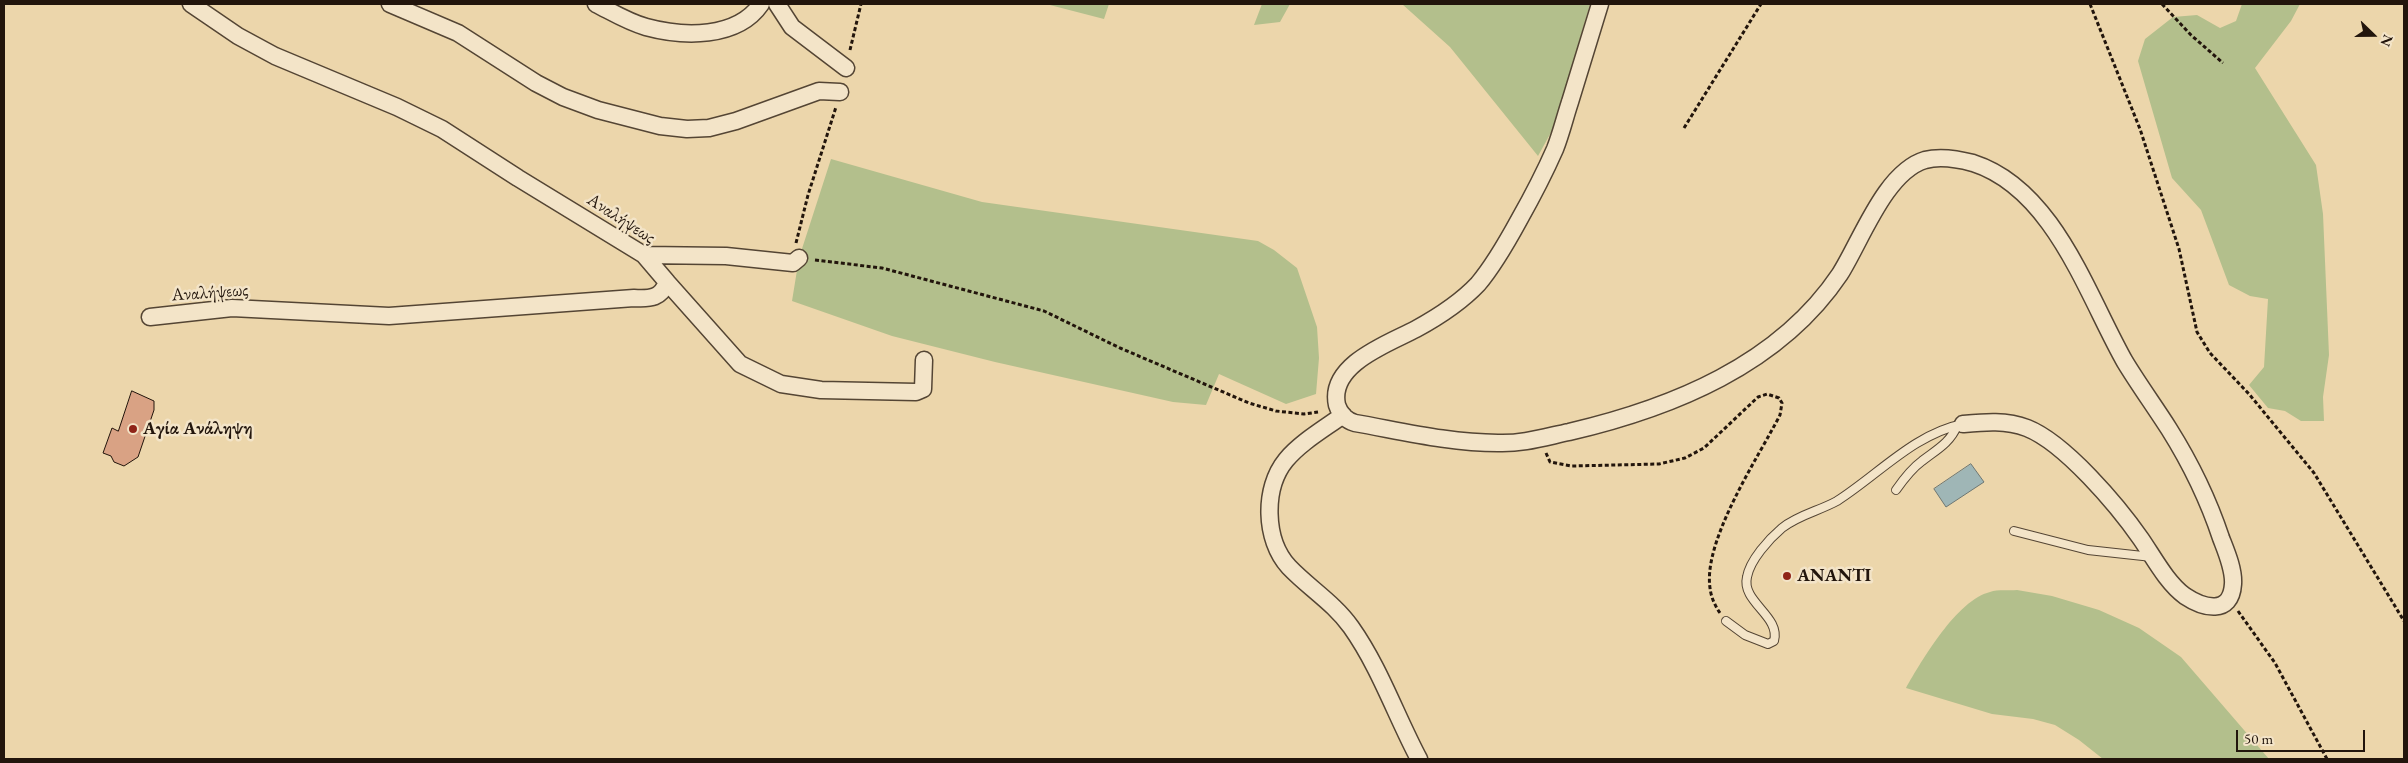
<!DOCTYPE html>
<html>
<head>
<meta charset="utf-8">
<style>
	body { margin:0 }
	#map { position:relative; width:2408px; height:763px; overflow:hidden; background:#ecd6ab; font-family:"EB Garamond",serif }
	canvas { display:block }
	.frame { position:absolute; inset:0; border:5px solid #22150c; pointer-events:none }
	.north { position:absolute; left:2348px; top:10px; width:50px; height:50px; -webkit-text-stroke:4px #f3e4c8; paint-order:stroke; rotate:112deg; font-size:14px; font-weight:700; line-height:20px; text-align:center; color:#22150c }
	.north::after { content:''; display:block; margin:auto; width:18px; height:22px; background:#22150c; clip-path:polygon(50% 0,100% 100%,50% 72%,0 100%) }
	.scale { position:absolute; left:2236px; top:730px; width:129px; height:22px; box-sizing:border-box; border:2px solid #22150c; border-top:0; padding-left:6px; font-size:15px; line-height:18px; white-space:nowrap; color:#22150c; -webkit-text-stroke:4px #f3e4c8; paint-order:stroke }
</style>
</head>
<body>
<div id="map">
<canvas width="2408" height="763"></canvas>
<div class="frame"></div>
<div class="north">N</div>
<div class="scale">50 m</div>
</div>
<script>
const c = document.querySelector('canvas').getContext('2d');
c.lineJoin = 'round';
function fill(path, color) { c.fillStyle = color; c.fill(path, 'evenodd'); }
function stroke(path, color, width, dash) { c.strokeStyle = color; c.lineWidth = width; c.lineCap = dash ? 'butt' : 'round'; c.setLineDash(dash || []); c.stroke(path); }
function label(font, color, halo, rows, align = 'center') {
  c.font = font + ' "EB Garamond",serif'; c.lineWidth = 5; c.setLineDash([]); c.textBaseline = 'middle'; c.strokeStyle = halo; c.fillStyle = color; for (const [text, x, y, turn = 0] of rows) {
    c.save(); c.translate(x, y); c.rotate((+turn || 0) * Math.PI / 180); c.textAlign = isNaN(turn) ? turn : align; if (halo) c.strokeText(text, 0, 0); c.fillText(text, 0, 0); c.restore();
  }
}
fill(new Path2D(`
	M 1046,4 L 1109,4 L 1104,19 Z
	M 1262,4 L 1290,4 L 1280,22 L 1254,25 Z
	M 1402,4 L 1590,4 L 1554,127 L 1538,156 L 1450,47 Z
	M 2242,4 L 2300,4 L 2291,21 L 2255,68 L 2316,165 L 2323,214 L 2329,355 L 2323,397 L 2324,421 L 2301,421 L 2285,411 L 2268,408 L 2249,385 L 2264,367 L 2268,299 L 2250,296 L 2229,285 L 2201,210 L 2172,178 L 2138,61 L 2145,39 L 2173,17 L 2197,15 L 2220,28 L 2236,21 Z
	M 831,159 L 982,202 L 1258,241 L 1274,250 L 1297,268 L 1317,327 L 1319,358 L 1316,394 L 1286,404 L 1219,374 L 1206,405 L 1173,402 L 995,362 L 892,336 L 792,301 L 799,258 Z
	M 2017,590 L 2052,596 L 2099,610 L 2139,628 L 2181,657 L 2269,759 L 2103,759 L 2079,740 L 2055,725 L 2033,719 L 1992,714 L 1906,688 C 1922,660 1957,600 1990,592 C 1998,589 2009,591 2017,590 Z`), '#b3bf8c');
const water = new Path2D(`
	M 1971,464 L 1984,482 L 1946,507 L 1934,489 Z`);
fill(water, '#9fb6b6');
stroke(water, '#6d7672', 1);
const building = new Path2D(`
	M 132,391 L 154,401 L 154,410 L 138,457 L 124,466 L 114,462 L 111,456 L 103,453 L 112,428 L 118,431 Z`);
fill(building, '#d9a284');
stroke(building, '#22150c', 1);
const lane = new Path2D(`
	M 1896,490 C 1903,480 1911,469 1922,461 C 1936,450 1950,443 1957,426
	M 2014,531 L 2088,550 L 2152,557
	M 1726,621 L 1745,635 L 1768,644 L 1774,641 C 1781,616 1741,602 1747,577 C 1750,560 1769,539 1782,528 C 1798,515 1819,511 1837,501 C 1878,475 1914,434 1963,424`);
const street = new Path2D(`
	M 390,4 L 458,33 L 536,83 L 563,97 L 598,110 L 660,126 L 687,129 L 709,128 L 736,121 L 819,91 L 840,92
	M 596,4 C 612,12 628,22 646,27 C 683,37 737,39 761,4
	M 777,4 L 792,27 L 846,68
	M 1600,4 C 1590,36 1580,69 1570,102 C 1565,117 1561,134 1555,149 C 1544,174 1532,197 1519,220 C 1507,242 1494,265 1478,284 C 1461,302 1438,317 1416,329 C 1390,343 1328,364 1337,405 C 1340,414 1345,420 1355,423 C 1401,431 1450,443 1498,443 C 1522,444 1545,437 1569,432 C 1672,408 1779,365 1840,274 C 1861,241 1885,172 1925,160 C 1940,156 1958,159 1973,163 C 2054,189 2087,295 2125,362 C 2139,385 2155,407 2169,429 C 2191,464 2208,499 2221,538 C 2226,551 2234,569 2233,584 C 2231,616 2203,608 2185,596 C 2167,583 2154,558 2141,539 C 2118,506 2065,443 2027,428 C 2006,420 1985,422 1963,424
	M 644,255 L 726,256 L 793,263 L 799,258
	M 667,282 L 740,364 L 781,384 L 821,390 L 916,392 L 923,389 L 924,360
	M 150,317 L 232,308 L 389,316 L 634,298 C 651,299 661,298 667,282 L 644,255 L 518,178 L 442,129 L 397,107 L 275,56 L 238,36 L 191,4
	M 1343,415 C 1324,429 1301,442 1286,460 C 1263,488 1264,540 1289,567 C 1309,588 1334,603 1351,627 C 1380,668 1396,716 1419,759`);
stroke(lane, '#544534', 10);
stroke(street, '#544534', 19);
stroke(new Path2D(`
	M 2090,4 L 2140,129 L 2179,249 L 2197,332 L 2210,353 L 2249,394 L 2314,473 L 2404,621
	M 2162,4 L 2191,35 L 2223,63
	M 850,50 L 861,4
	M 1684,128 L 1761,4
	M 796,243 L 808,195 L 836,107
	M 815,260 L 882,268 L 1044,311 L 1120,348 L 1249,403 L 1276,411 L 1304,414 L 1318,412
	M 1546,453 L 1550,462 L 1571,466 L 1659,464 L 1685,458 L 1704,448 L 1758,397 L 1767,394 L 1779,398 L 1782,403 L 1780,415 C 1758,458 1703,540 1710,588 C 1711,597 1715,606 1720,613
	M 2238,611 L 2275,663 L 2327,759`), '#22150c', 3, [4, 2.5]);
stroke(lane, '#f3e4c8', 8);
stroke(street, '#f3e4c8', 16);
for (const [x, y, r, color] of [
	[133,429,5,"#8f2418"],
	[1787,576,5,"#8f2418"]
]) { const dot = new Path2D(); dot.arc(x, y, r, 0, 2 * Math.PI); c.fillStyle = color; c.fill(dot); stroke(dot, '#f3e4c8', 2); }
label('18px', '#22150c', '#f3e4c8', [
	["Αναλήψεως",621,219,33],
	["Αναλήψεως",210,293,-4]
]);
label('bold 18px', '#22150c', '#f3e4c8', [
	["Αγία Ανάληψη",143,429],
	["ΑΝΑΝΤΙ",1797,576]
], 'left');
</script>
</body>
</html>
